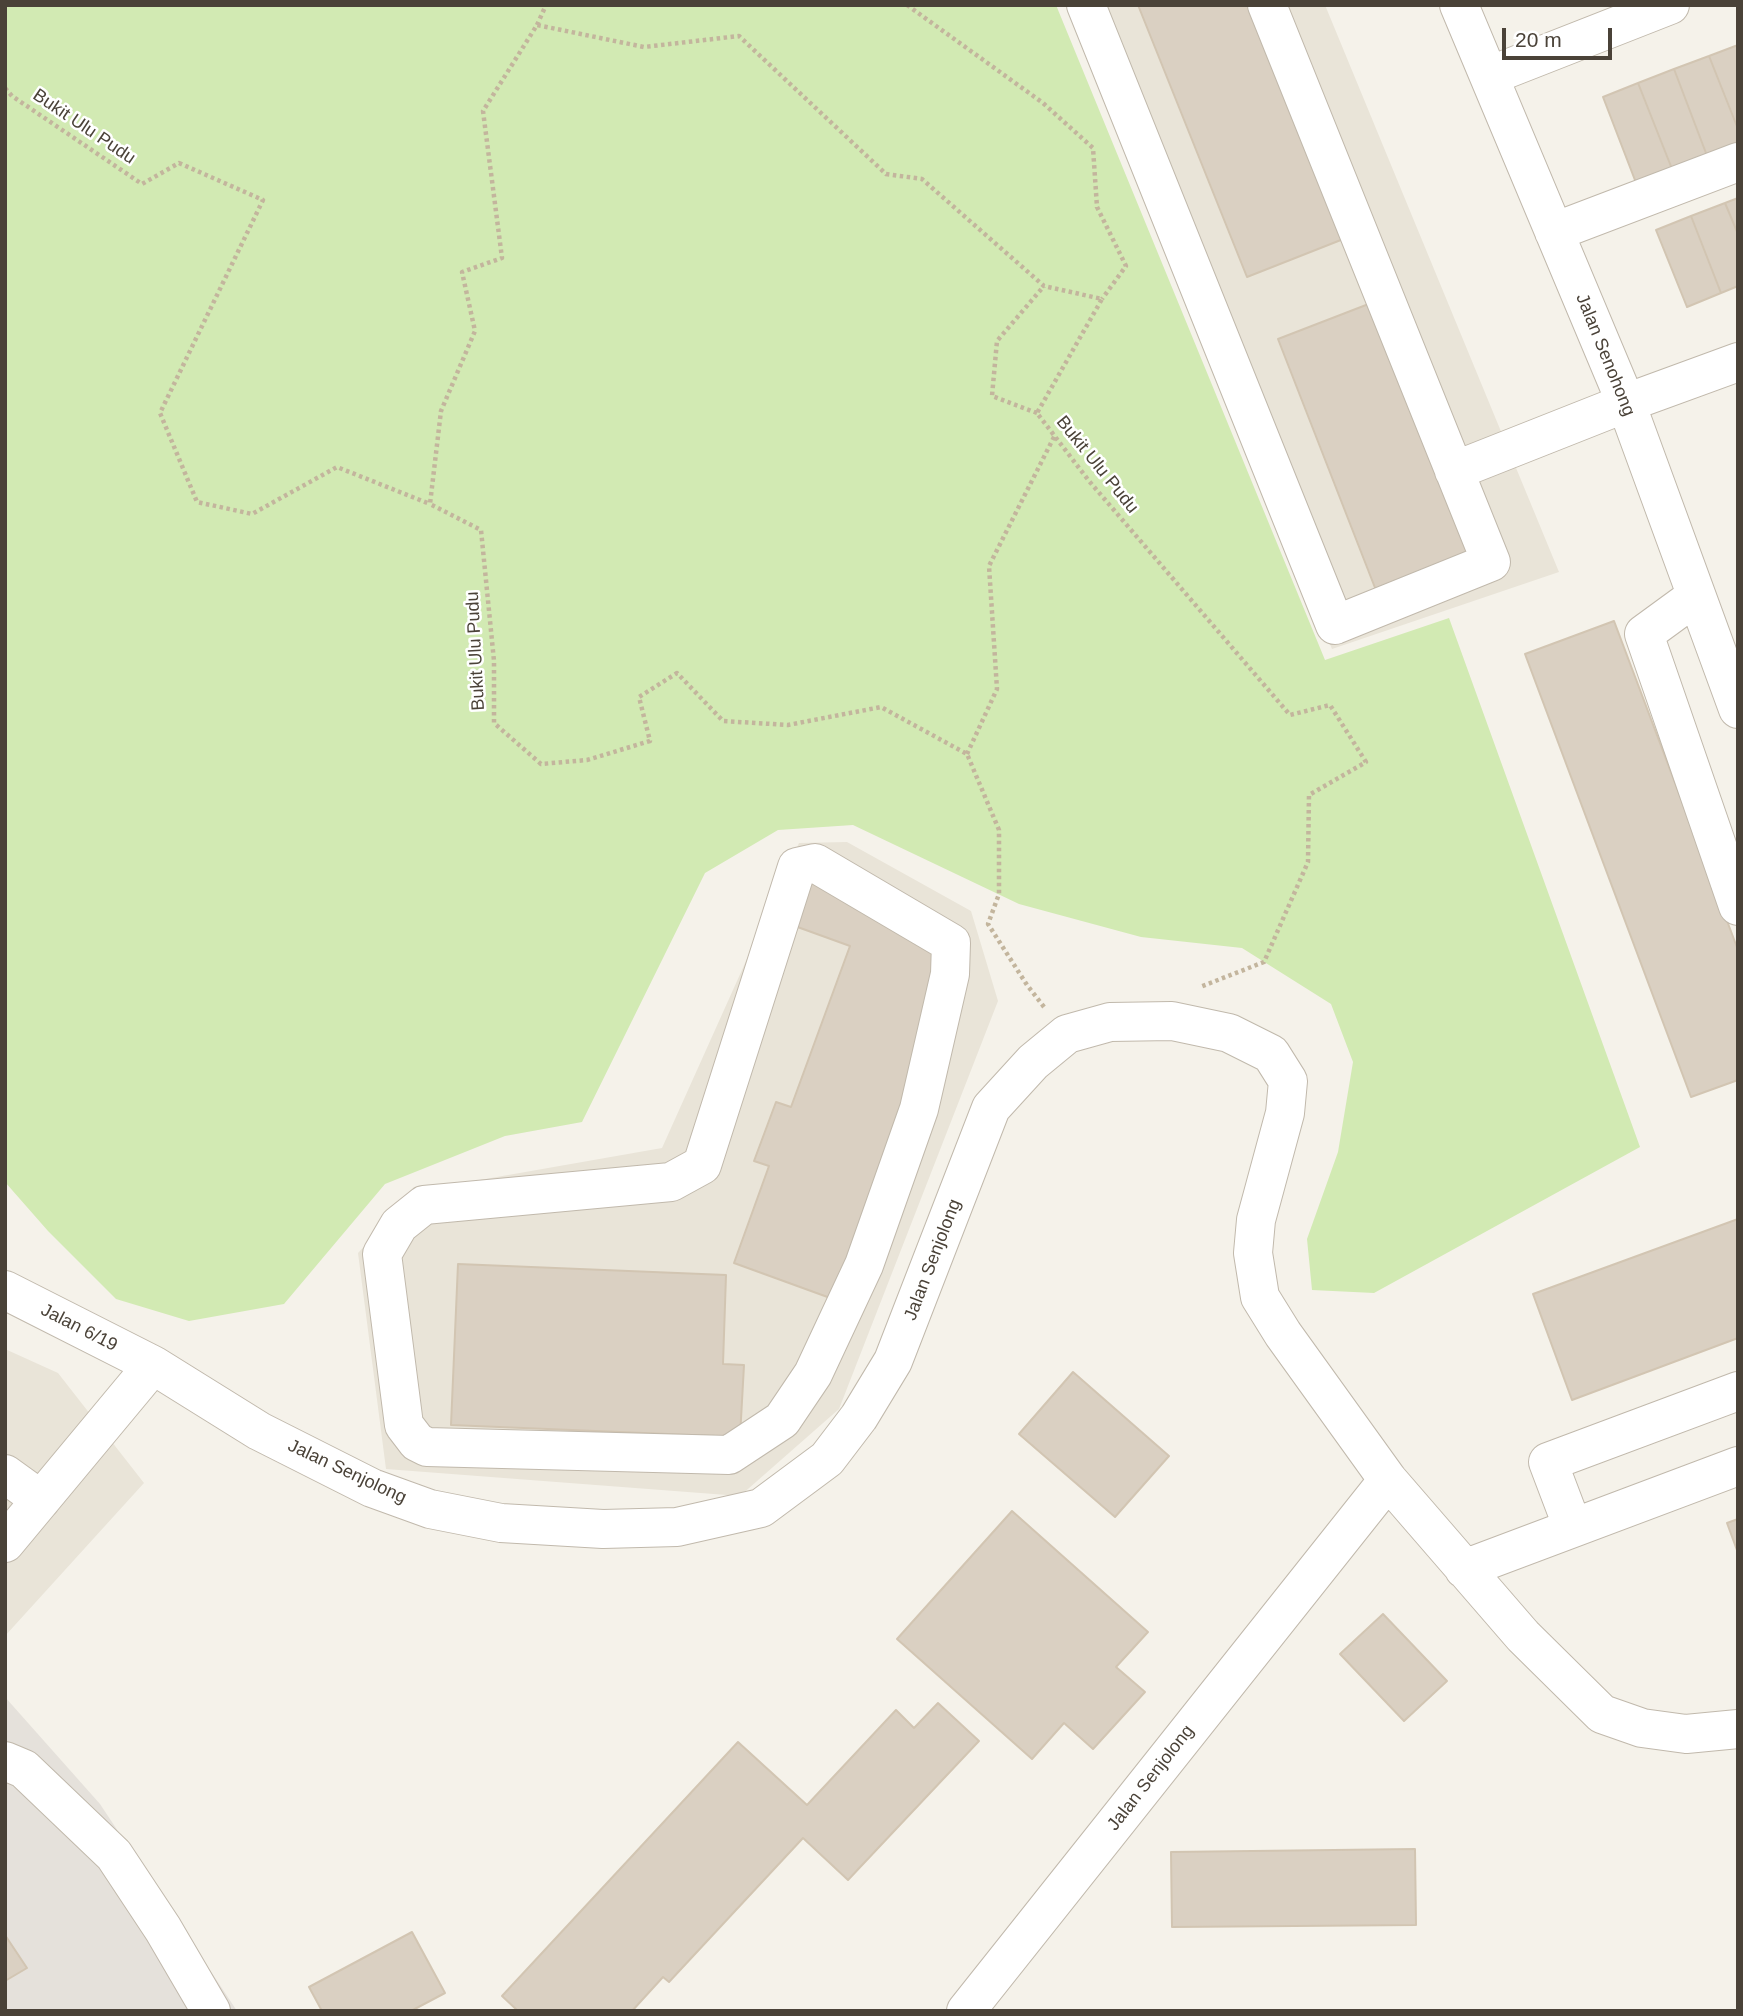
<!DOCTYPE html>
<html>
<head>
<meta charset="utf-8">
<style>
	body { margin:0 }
	#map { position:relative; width:1743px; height:2016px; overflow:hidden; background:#f5f2ea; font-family:Arial,sans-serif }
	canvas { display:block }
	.frame { position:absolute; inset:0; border:7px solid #4a4238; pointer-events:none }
	.scale { position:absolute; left:1502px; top:28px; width:110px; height:32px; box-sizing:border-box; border:4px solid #4a4238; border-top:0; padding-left:9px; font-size:21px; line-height:24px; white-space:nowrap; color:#4a4238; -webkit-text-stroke:5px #fff; paint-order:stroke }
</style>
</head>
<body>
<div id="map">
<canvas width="1743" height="2016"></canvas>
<div class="frame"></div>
<div class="scale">20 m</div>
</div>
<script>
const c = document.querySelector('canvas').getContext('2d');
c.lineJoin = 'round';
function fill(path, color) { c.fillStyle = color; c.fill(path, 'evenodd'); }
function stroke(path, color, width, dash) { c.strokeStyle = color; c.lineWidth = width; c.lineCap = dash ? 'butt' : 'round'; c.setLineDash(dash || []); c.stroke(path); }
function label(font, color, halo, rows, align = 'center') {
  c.font = font + ' Arial,sans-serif'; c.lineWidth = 5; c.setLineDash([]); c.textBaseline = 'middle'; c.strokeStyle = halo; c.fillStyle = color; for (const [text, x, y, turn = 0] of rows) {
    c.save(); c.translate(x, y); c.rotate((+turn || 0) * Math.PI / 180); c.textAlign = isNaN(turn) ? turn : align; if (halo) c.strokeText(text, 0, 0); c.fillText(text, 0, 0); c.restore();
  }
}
fill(new Path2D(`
	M 1073,5 L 1325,5 L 1559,572 L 1332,649 Z
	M 847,842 L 971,911 L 998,1001 L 839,1409 L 740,1496 L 386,1469 L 358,1253 L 417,1191 L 662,1148 L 799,843 Z
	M 5,1349 L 58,1373 L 144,1483 L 5,1636 Z`), '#e9e4d8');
fill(new Path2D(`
	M 5,1697 L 100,1804 L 237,2011 L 5,2011 Z`), '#e5e1db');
fill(new Path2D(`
	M 5,5 L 1056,5 L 1325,660 L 1449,618 L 1640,1147 L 1374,1293 L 1312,1290 L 1307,1239 L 1338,1152 L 1353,1062 L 1331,1004 L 1242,948 L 1141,937 L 1019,904 L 853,825 L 778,830 L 705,873 L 582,1122 L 505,1136 L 385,1184 L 284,1304 L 189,1321 L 116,1299 L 48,1231 L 5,1182 Z`), '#d2eab3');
const building = new Path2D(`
	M 1138,5 L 1259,5 L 1351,236 L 1247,277 Z
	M 1738,45 L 1738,129 L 1709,56 Z
	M 1709,56 L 1738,129 L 1738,150 L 1709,161 L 1674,69 Z
	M 1674,69 L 1709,161 L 1674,174 L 1638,83 Z
	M 1638,83 L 1674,174 L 1638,188 L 1603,97 Z
	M 1738,198 L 1738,234 L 1725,203 Z
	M 1725,203 L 1738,234 L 1738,286 L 1721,293 L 1691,216 Z
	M 1691,216 L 1721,293 L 1687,307 L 1656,230 Z
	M 1379,300 L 1480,559 L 1379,598 L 1278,339 Z
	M 1614,621 L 1738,950 L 1738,1080 L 1691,1097 L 1525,654 Z
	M 812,869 L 964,941 L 833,1299 L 734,1263 L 769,1166 L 754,1161 L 776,1102 L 791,1107 L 850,946 L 792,925 Z
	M 1738,1219 L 1738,1338 L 1572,1400 L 1533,1294 Z
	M 458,1264 L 726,1275 L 723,1364 L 744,1365 L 740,1437 L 451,1425 Z
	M 1073,1372 L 1169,1456 L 1115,1517 L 1019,1434 Z
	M 1012,1511 L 1148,1632 L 1116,1667 L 1145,1692 L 1093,1749 L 1064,1723 L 1032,1759 L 897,1639 Z
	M 1738,1519 L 1738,1553 L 1727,1523 Z
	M 1383,1614 L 1447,1681 L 1404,1721 L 1340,1654 Z
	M 938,1703 L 979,1741 L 848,1880 L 803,1838 L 669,1982 L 663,1977 L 632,2011 L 518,2011 L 502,1996 L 738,1742 L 807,1805 L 896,1710 L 914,1728 Z
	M 1415,1849 L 1416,1925 L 1172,1927 L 1171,1852 Z
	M 412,1932 L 445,1993 L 411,2011 L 322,2011 L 309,1987 Z
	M 5,1935 L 27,1968 L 5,1981 Z`);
fill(building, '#dad0c2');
stroke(building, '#d2c5b2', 2);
const minor = new Path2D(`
	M 1086,5 L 1335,625 L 1491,562 L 1267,5
	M 1459,5 L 1626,403 L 1738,709
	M 1489,76 L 1670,5
	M 1554,232 L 1738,162
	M 1454,471 L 1626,403 L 1738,362
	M 1696,596 L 1644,634 L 1738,906
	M 815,863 L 951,943 L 950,974 L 919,1109 L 864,1265 L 813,1374 L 782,1420 L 729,1455 L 427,1447 L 417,1442 L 404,1425 L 382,1254 L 399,1225 L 424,1205 L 671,1182 L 702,1165 L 797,867 Z
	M 5,1290 L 153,1365 L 259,1431 L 372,1488 L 430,1509 L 501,1523 L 603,1529 L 677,1527 L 761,1508 L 827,1459 L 859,1417 L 893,1361 L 991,1108 L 1033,1062 L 1067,1034 L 1110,1022 L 1172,1021 L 1229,1033 L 1271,1054 L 1288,1081 L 1285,1113 L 1256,1220 L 1253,1253 L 1260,1297 L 1283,1334 L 1388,1480 L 1523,1636 L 1602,1714 L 1642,1728 L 1686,1734 L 1738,1729
	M 5,1474 L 41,1500
	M 1573,1528 L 1548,1462 L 1738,1391
	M 5,1543 L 153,1365
	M 1464,1569 L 1738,1466
	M 5,1761 L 24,1769 L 114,1855 L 163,1929 L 211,2011
	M 966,2011 L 1388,1480`);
stroke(minor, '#c1b9ac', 40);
stroke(new Path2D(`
	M 907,5 L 1043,103 L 1093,148 L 1097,207 L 1126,266 L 1102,299
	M 537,25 L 546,5
	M 5,88 L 12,96 L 142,184 L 179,163 L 263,200 L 160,413 L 197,502 L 252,514 L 337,467 L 430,504
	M 1037,413 L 992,396 L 997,341 L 1044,286
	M 967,754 L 997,689 L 989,566 L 1055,435
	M 1044,1007 L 1027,985 L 988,924 L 999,894 L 999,830 L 967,754 L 881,707 L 788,725 L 723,721 L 677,673 L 639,697 L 650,741 L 587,760 L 541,764 L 494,723 L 494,661 L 481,530 L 430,504 L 441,411 L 475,331 L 462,272 L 502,258 L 483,111 L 537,25 L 644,47 L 739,36 L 886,174 L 922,179 L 1044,286 L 1102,299 L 1037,413 L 1089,481 L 1290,715 L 1330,705 L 1366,762 L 1309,795 L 1308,862 L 1264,962 L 1200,987`), '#c3b59d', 4.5, [3.5, 3.5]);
stroke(minor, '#fff', 38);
label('18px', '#4a4238', '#fff', [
	["Bukit Ulu Pudu",84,127,34],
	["Jalan Senohong",1605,355,68],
	["Bukit Ulu Pudu",1097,465,51],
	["Bukit Ulu Pudu",476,651,-93],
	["Jalan Senjolong",933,1260,-69],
	["Jalan 6/19",79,1328,27],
	["Jalan Senjolong",347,1472,25],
	["Jalan Senjolong",1151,1778,-52]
]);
</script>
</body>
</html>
